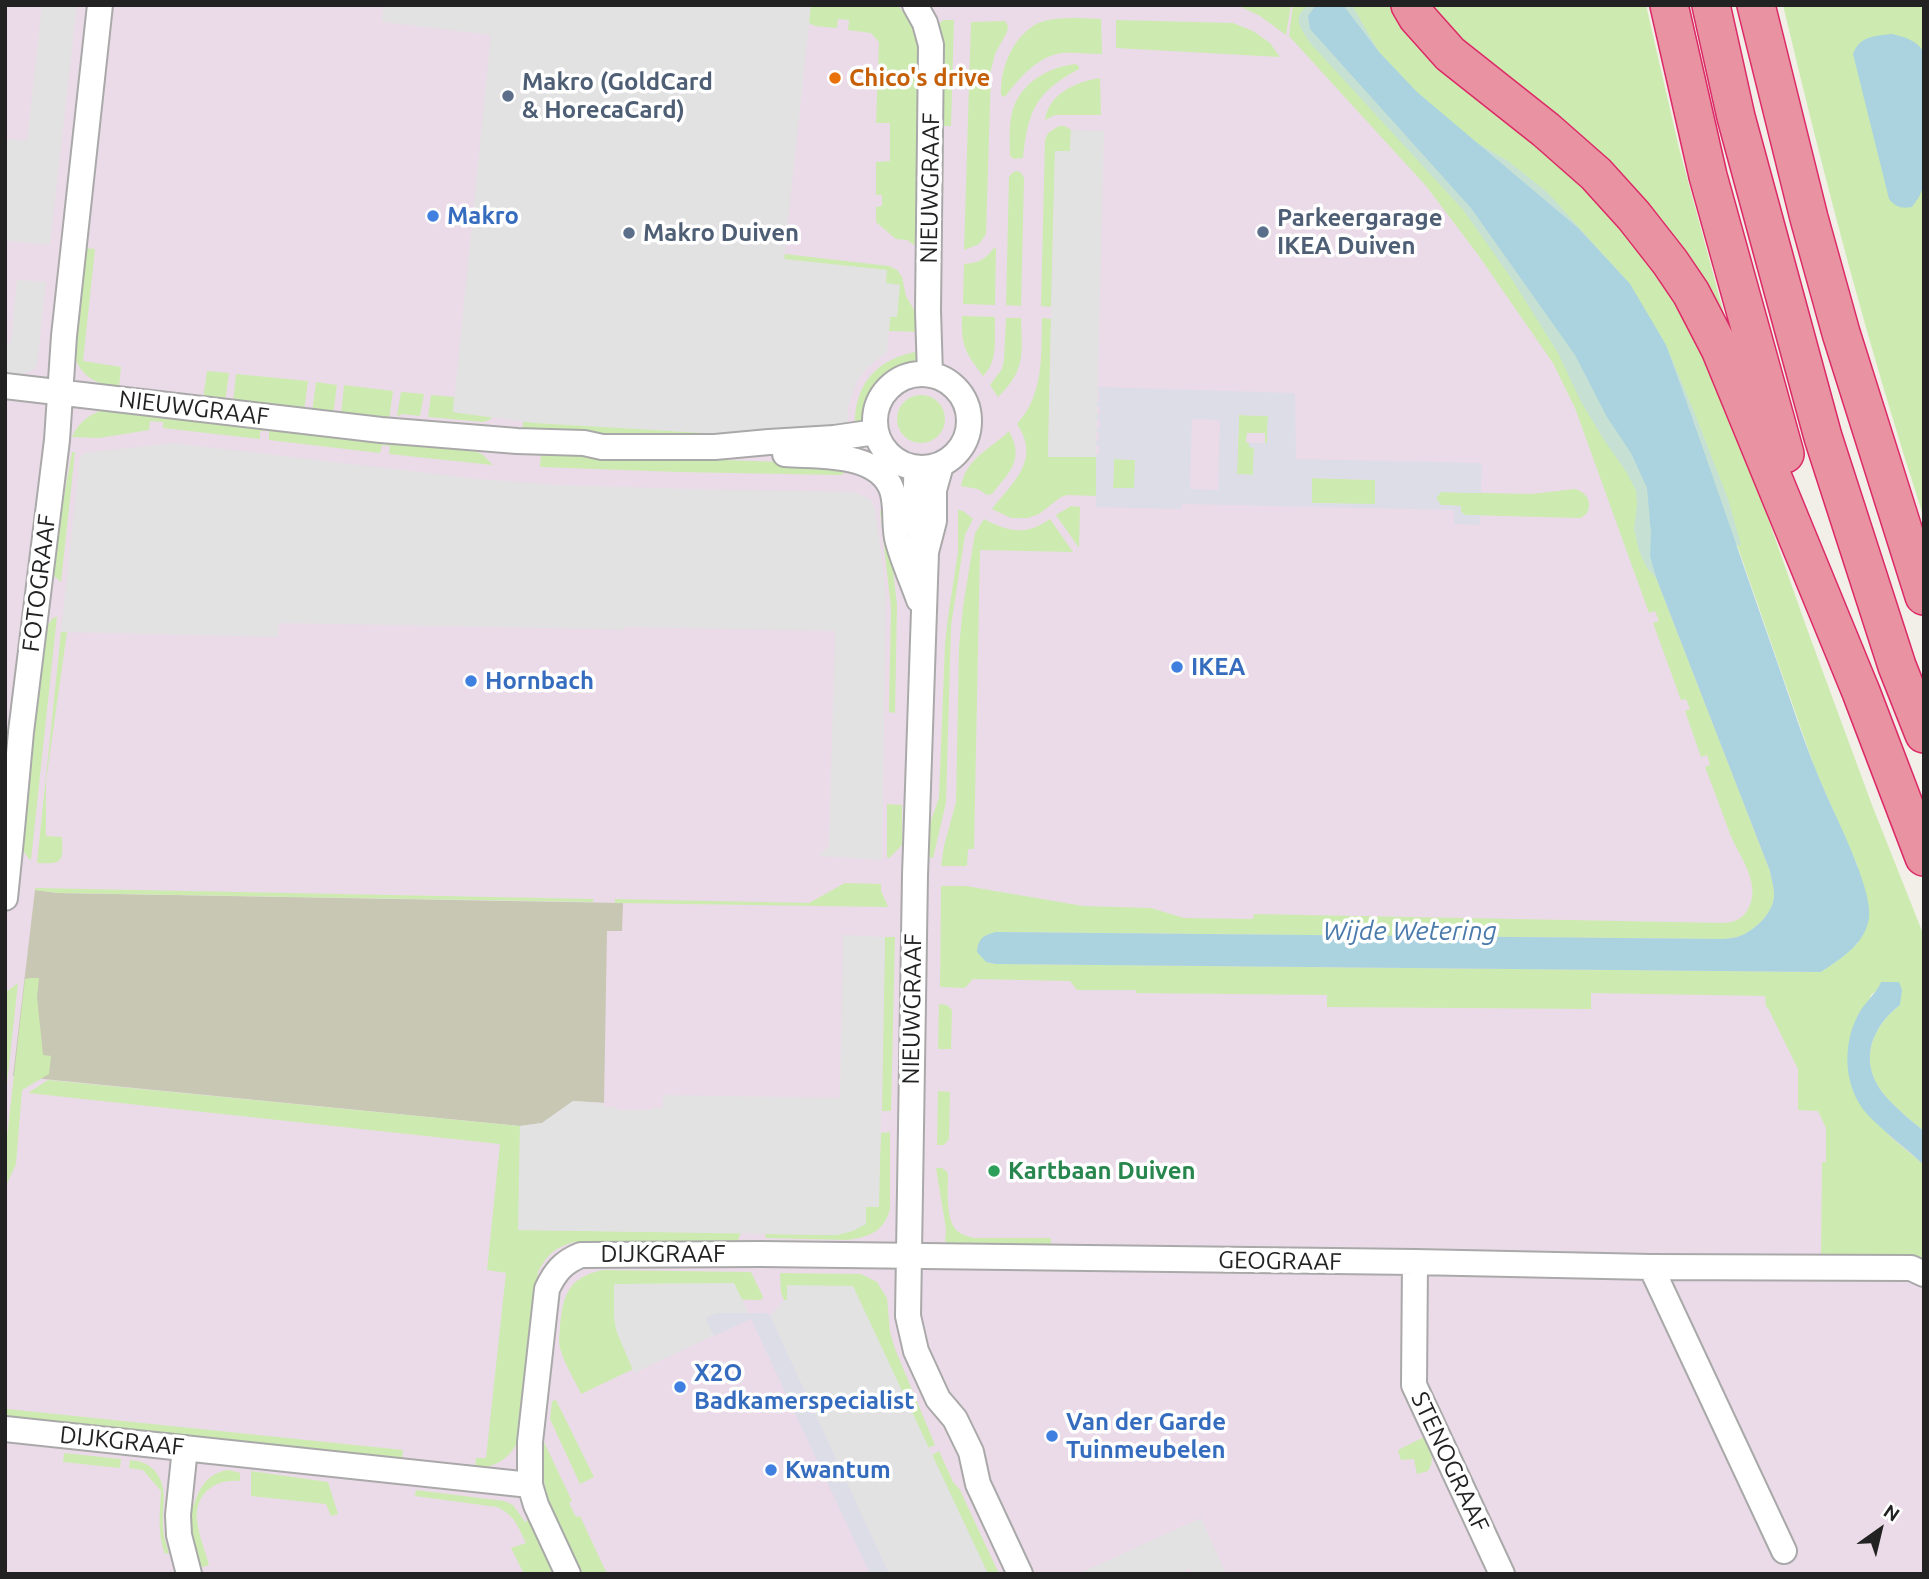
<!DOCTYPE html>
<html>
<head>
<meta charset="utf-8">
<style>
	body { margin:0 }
	#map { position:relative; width:1929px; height:1579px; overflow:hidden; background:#f2efe9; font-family:Ubuntu,sans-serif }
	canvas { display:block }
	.frame { position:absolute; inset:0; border:7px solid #222; pointer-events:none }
	.north { position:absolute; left:1845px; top:1495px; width:70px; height:70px; -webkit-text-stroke:5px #fff; paint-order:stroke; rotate:34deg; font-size:19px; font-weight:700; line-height:28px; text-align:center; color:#222 }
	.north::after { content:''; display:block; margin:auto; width:24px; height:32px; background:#222; clip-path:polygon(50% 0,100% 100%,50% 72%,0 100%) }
</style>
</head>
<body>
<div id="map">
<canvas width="1929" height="1579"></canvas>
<div class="frame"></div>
<div class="north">N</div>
</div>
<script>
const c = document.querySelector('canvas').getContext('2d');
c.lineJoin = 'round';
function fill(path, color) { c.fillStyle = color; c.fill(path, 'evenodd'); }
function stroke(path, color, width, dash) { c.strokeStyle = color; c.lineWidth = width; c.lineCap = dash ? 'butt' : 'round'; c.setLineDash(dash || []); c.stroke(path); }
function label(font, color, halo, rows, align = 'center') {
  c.font = font + ' Ubuntu,sans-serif'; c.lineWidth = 7; c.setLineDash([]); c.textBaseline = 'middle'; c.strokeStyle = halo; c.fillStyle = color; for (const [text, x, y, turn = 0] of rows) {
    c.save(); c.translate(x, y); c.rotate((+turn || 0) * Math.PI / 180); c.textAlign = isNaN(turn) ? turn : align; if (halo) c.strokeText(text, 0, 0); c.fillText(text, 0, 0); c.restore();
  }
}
fill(new Path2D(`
	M 5,5 L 1337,5 L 1633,371 L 1817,954 L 1831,966 L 1924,1151 L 1924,1574 L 5,1574 Z`), '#ebdbe8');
fill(new Path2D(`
	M 35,890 L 58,893 L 623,903 L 622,931 L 607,931 L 604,1103 L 573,1101 L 542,1123 L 520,1126 L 13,1076 Z`), '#c7c7b4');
fill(new Path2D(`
	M 803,5 L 897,5 C 908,16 914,28 919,43 L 917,244 L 914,245 L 907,240 L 896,239 L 876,222 L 876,207 L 882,206 L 882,195 L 876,195 L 876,162 L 890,161 L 890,123 L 876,123 L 879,42 L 871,33 L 848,30 L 849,20 L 838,19 L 837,28 L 815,26 L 807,22 Z
	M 1237,5 L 1291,5 L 1286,35 L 1260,16 Z
	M 1293,5 L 1389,5 L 1419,42 L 1537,142 L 1632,235 L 1696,333 L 1739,436 L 1806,626 L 1872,805 L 1924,936 L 1924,1131 C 1911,1121 1898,1110 1887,1098 C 1858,1066 1868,1030 1900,1005 L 1878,990 L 1871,995 L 1849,1075 L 1859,1101 L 1892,1138 L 1924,1165 L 1924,1258 L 1908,1254 L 1821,1254 L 1822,1162 L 1826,1162 L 1826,1128 L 1818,1111 L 1798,1110 L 1798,1069 L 1768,1008 L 1766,1007 L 1765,996 L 1591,993 L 1591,1009 L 1327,1007 L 1327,995 L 1136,993 L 1136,990 L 1077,990 L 1070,981 L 973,979 L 965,988 L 940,987 L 941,886 L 966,886 L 1083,906 L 1151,908 L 1184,918 L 1253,919 L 1254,914 L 1724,923 C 1734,922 1741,920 1747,911 C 1763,885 1740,858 1730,834 C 1722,812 1714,790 1705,767 L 1710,765 L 1707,755 L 1701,757 L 1685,711 L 1690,709 L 1686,699 L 1681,700 L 1653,623 L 1659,621 L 1655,611 L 1649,613 L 1575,408 L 1553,363 L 1476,252 L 1426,186 L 1289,36 ZM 1721,499 L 1815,769 L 1858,867 L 1858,943 L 1841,958 L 1821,972 L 996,964 L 986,962 L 996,932 L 1724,939 C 1729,938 1735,938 1740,936 C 1756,930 1775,911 1774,894 C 1774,886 1771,878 1770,871 L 1657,580 Z
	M 1421,5 L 1646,5 L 1679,148 L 1742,380 L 1723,337 Z
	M 1783,5 L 1924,5 L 1924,518 C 1869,350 1824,178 1783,5 Z
	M 1077,18 L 1101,19 L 1102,54 C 1089,54 1075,52 1062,53 C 1038,56 1018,79 1005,97 L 1001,95 C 1000,70 1011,41 1033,26 C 1045,18 1063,18 1077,18 Z
	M 943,20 L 954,20 L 951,126 L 941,126 L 942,36 L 939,24 Z
	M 1116,20 L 1233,23 L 1253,31 L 1270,43 L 1280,57 L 1116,48 Z
	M 1005,21 L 1008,26 L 1007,32 L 995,54 L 991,70 L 986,234 L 979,244 L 964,250 L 971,22 Z
	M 1075,64 L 1079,66 L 1079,69 C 1036,92 1028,110 1023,158 L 1014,159 L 1010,156 C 1010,140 1008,121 1014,106 C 1024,81 1050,67 1075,64 Z
	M 1100,78 L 1101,115 L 1055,115 L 1045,120 C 1049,93 1076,82 1100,78 Z
	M 1059,126 L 1065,126 L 1071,130 L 1070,151 L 1055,151 L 1051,307 L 1041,306 L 1045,140 L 1048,133 Z
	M 1018,171 L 1022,174 L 1024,178 L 1021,306 L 1006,305 L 1009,177 L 1013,172 Z
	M 85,248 L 95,249 L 83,361 L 121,367 L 119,388 C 99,384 83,379 75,358 Z
	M 994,248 L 996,248 L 995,305 L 963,304 L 964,264 C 978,263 985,260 994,248 Z
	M 785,254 L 889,266 L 897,270 L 902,277 L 906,296 L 919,319 L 921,332 L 889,331 L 890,316 L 897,316 L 899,285 L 885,284 L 784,259 Z
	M 962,316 L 995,317 C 994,337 999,361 983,376 C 965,352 961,346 962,316 Z
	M 1006,318 L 1021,318 C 1021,334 1024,354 1018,369 C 1014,380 1006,389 998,397 L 990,385 L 1002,369 L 1004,360 Z
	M 1042,318 L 1051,319 L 1048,456 L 1096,457 L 1096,496 L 1067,495 L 1061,497 L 1039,514 L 1028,518 L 1011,518 L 992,509 C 1014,481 1041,460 1017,424 C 1044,394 1041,357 1042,318 Z
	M 922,351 L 919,366 C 882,374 870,390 869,427 L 855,429 C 853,384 877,357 922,351 Z
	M 207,371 L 229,373 L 225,402 L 203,399 Z
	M 236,374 L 308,381 L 304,411 L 233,403 Z
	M 316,382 L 337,385 L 333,415 L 312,412 Z
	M 344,385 L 393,391 L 389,420 L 341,415 Z
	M 401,392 L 424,394 L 420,416 L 403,414 L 397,416 Z
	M897 419a24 24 0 1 1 48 0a24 24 0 1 1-48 0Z
	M 431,395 L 454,397 L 453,412 L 489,417 L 494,416 L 489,420 L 483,422 L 428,417 Z
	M 525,404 L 737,435 L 522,436 Z
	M 106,409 L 477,452 L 483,455 L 493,465 L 389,454 L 390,446 L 382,445 L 380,453 L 269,440 L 269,431 L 260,431 L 260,439 L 163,428 L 163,422 L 150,421 L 149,430 L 99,438 L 72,437 C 79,421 90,414 106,409 Z
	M 1239,415 L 1268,416 L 1267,444 L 1265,443 L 1265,433 L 1247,433 L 1246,442 L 1249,443 L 1249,447 L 1254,447 L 1253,475 L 1237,474 Z
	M 1009,431 C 1025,461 1009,472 992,494 L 987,495 L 978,489 L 961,486 C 966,458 991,449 1009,431 Z
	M 550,450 L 600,456 L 846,464 L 847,470 L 841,475 L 679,472 L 540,467 L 541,455 Z
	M 72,452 L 75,452 L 61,582 L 53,575 L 51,569 Z
	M 1114,459 L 1135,460 L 1135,488 L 1113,488 Z
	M 1312,478 L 1376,480 L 1375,505 L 1312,503 Z
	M 1575,489 C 1586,492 1593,502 1587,513 L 1581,518 L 1465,515 L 1461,512 L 1460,506 L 1441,505 L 1436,498 L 1441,492 L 1531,494 Z
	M 1071,506 L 1080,507 L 1079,548 L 1056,515 Z
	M 886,510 L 897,605 L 895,713 L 889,712 L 891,608 L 880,511 Z
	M 958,510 L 963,511 L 973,519 L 965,535 L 951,626 L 946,803 L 933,858 L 931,858 L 928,854 L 929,826 L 939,798 L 945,644 L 948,617 L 958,552 Z
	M 984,519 C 1008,532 1026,536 1050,519 L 1073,552 L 980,550 L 974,849 L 968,849 L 967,866 L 941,866 L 944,846 L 956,802 L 959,647 L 963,607 L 975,533 Z
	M 57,616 L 31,860 L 30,860 L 21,848 L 44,630 L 52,619 Z
	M 63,616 L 68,625 L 46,781 L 46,836 L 62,837 C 63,863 63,864 37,863 L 61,632 Z
	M 887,804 L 902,805 L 902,845 L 889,858 L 887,857 Z
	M 845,883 L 881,884 L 881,891 L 888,907 L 615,903 L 615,899 L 809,903 Z
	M 35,888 L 593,899 L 593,902 L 58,893 L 35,890 Z
	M 885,937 L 895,937 L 891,1111 L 882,1111 Z
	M 31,978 L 39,978 L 37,997 L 43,1055 L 51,1056 L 49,1074 L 22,1090 L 16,1164 L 5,1188 L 5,1154 L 25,979 Z
	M 18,983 L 5,1102 L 5,1002 L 6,992 Z
	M 939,1004 L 947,1005 L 952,1010 L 951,1049 L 938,1049 Z
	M 48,1080 L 520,1126 L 519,1230 L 741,1233 L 737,1242 L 732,1243 L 574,1242 C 555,1248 548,1253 538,1272 L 521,1435 C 512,1456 498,1468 475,1468 L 476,1458 L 486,1458 L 506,1273 L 487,1270 L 500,1144 L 28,1093 Z
	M 938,1091 L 950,1092 L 949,1139 L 944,1145 L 937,1145 Z
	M 890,1132 L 890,1209 C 884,1232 869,1237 847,1240 L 766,1238 L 765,1234 L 837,1235 L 866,1207 L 878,1207 L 881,1133 Z
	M 936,1168 L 942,1168 L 948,1173 C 948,1187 946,1216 954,1227 C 958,1234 967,1236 974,1238 L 1051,1238 L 1051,1247 L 950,1245 L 945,1241 L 946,1229 Z
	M 603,1270 L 751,1272 L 763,1297 L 761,1300 L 710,1299 L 646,1363 L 581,1394 C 574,1379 564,1363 560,1348 C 558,1341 560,1333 560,1326 C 563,1294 569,1277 603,1270 Z
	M 780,1273 L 861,1274 L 877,1282 L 887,1298 L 890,1332 L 895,1349 L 935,1445 L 928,1448 L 858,1299 L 787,1285 L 787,1300 L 784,1300 L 781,1293 Z
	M 556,1400 L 594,1477 L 580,1484 L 550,1419 L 552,1401 Z
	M 7,1409 L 403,1450 L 402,1460 L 7,1418 Z
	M 1424,1437 C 1430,1449 1436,1459 1428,1471 L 1417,1474 L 1414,1459 L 1401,1460 L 1398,1450 Z
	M 542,1442 L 544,1442 L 572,1501 L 569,1503 L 576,1517 L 580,1516 L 607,1574 L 580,1574 C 569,1551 556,1527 549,1503 C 543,1483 542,1463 542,1442 Z
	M 939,1451 L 953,1482 L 960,1490 L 999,1574 L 988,1574 L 932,1455 Z
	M 64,1453 L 121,1459 L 120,1468 L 63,1462 Z
	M 130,1460 C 141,1461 147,1463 155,1471 C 169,1489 162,1505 163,1525 C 163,1535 166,1544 169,1553 L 165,1554 C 157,1533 160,1513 161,1491 L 143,1470 L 129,1468 Z
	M 229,1470 L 240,1473 L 240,1481 C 215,1478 194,1494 197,1521 C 199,1536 205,1551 209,1565 L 202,1567 C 186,1555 189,1523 189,1505 L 194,1505 C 199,1487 209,1472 229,1470 Z
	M 251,1471 L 328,1482 L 338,1514 L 331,1516 L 326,1504 L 251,1496 Z
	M 416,1490 L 504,1501 L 513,1505 L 525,1522 L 530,1519 L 553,1567 L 549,1574 L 524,1574 L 511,1548 L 526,1543 C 518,1527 515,1515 497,1507 L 415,1496 Z`), '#cdebb0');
fill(new Path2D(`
	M 1310,5 L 1352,5 L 1379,52 L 1417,92 L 1472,140 L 1508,161 L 1547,192 L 1630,284 L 1666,345 L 1693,409 L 1728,499 L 1741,545 L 1733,546 L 1662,585 L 1647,568 L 1639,551 L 1634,529 L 1637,504 L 1636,491 L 1627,473 L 1604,440 L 1580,400 L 1558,353 L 1511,278 L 1464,211 L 1311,44 C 1302,30 1289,16 1310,5 Z`), '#c6e0d4');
fill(new Path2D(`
	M 42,5 L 77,5 L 50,245 L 5,241 L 5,138 L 8,141 L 9,139 L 27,141 Z
	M 383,5 L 811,5 L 784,259 L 887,270 L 886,283 L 900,285 L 897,317 L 890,317 L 887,352 L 867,368 L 856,383 L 848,407 L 848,430 L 737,435 L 534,423 L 453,412 L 491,35 L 382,22 Z
	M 1071,130 L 1104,131 L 1096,457 L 1048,457 L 1055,151 L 1070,151 Z
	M 17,280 L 46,282 L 37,365 L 33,370 L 19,375 L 5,373 L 5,343 L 11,343 Z
	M 173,443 L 479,479 L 559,485 L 692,489 L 854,492 L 870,499 L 875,508 L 877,522 L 886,593 L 882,860 L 819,856 L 829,846 L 835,631 L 624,627 L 624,630 L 598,629 L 279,623 L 278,637 L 61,632 L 80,457 L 82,457 L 83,453 Z
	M 843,935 L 885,937 L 879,1207 L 866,1207 L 866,1224 L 853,1231 L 837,1235 L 518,1230 L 520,1126 L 542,1123 L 573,1101 L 604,1103 L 604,1107 L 617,1107 L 617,1110 L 651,1110 L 651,1108 L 663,1108 L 663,1095 L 840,1098 Z
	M 734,1283 L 751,1318 L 634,1373 L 616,1330 L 614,1317 L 614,1284 Z
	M 787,1285 L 853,1286 L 988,1574 L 889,1574 L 770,1316 L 784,1300 L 787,1300 Z
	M 1201,1518 L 1226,1574 L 1193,1574 L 1190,1568 L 1180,1574 L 1078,1574 Z`), '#e2e2e2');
fill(new Path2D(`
	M 1098,387 L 1295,393 L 1296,459 L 1482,463 L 1481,493 L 1441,492 L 1436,498 L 1441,505 L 1461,506 L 1461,512 L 1465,515 L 1480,515 L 1480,525 L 1454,524 L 1454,510 L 1182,504 L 1181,509 L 1096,507 L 1096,454 L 1099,454 L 1099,445 L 1096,445 L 1096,441 L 1099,440 L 1099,433 L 1097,432 L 1097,428 L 1100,427 L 1100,419 L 1097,419 L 1097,414 L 1100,414 L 1100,407 L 1097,406 L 1098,401 L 1100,401 ZM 1239,415 L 1268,416 L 1267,443 L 1249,443 L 1249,447 L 1254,448 L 1253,475 L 1237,474 ZM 1192,419 L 1220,420 L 1218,490 L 1190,489 ZM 1114,459 L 1135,460 L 1134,488 L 1113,488 ZM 1312,478 L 1375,480 L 1375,504 L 1312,503 Z
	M 716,1313 L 766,1313 L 770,1316 L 889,1574 L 870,1574 L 751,1319 L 714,1336 L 705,1318 Z`), '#dddde8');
fill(new Path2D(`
	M 1316,5 L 1343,5 L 1379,52 L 1417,92 L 1578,228 L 1630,284 L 1666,345 C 1703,446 1737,548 1773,650 C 1790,698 1805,747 1826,794 C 1838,821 1873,891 1869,918 C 1865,944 1842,958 1821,972 L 996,964 L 986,962 L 977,952 C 978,938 984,935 996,932 L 1724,939 C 1729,938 1735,938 1740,936 C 1756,930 1775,911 1774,894 C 1774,886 1771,878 1770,871 L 1657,580 L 1650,556 L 1651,533 L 1647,488 L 1631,453 L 1607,417 L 1575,355 L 1471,208 L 1310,29 L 1308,16 Z
	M 1892,34 C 1905,37 1916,40 1924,52 L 1924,185 L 1919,197 L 1912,207 C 1901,209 1896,207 1889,199 L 1853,54 C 1860,36 1874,36 1892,34 Z
	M 1881,982 L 1899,982 L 1902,990 L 1900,1005 C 1868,1030 1858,1066 1887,1098 C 1898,1110 1911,1121 1924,1131 L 1924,1165 C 1905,1147 1885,1133 1867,1114 C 1844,1088 1842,1047 1857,1017 C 1863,1003 1876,995 1881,982 Z`), '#aad3df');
const minor = new Path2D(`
	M 915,5 L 925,23 L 931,45 L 928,311 L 930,375
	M875 421a47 47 0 1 1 94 0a47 47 0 1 1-94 0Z
	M 5,386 L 381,430 L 517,441 L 584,443 L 602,447 L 715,447 L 769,442 L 834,438 L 876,432
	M 785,454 C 818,457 878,451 892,490 C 897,505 894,523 897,538 C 902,559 912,580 919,600
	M 941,465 L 934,490 L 934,521 L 926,552 L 915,875 L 908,1316 L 916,1351 L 938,1399 L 955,1419 L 971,1452 L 978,1484 L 1020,1574
	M 917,468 C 914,499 917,522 925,551
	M 5,829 L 12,829 L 5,898
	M 12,829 L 21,732 L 57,440 L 64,336 L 100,5
	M 1415,1262 L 1414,1385 L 1502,1574
	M 1651,1267 L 1784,1551
	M 5,1429 L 530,1485
	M 185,1448 L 178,1515 L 179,1535 L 189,1574
	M 568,1574 L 536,1505 L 530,1485 L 530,1442 L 547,1289 C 555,1272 563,1262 581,1255 L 761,1254 L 1415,1262 L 1651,1267 L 1911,1268 L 1924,1274`);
const highway = new Path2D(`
	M 1410,5 L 1417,17 L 1450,54 L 1546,130 L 1596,174 L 1634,216 L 1670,262 L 1691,293 L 1720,349 L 1861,692 L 1924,857
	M 1669,5 L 1708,176 L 1785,454
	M 1711,5 L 1736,117 L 1823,437 L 1897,666 L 1924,734
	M 1756,5 L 1809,218 L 1841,333 L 1924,596`);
stroke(minor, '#a9a9a9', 28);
stroke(highway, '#dc2a67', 40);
stroke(minor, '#fff', 24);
stroke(highway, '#e892a2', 37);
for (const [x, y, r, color] of [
	[835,78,7,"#e8710a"],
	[508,96,7,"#5c6f8a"],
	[433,216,7,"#3f7fe0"],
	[1263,232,7,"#5c6f8a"],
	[629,233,7,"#5c6f8a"],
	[1177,667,7,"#3f7fe0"],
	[471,681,7,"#3f7fe0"],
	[994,1171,7,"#2e9e5b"],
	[680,1387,7,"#3f7fe0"],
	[1052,1436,7,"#3f7fe0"],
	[771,1470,7,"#3f7fe0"]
]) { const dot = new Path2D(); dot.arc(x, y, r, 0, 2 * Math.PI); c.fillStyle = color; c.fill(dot); stroke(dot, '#fff', 2.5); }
label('bold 24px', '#c56008', '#fff', [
	["Chico's drive",849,78]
], 'left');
label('bold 24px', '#4e5e75', '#fff', [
	["Makro (GoldCard",522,82],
	["& HorecaCard)",522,110],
	["Parkeergarage",1277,218],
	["IKEA Duiven",1277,246],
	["Makro Duiven",643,233]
], 'left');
label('24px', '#222', '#fff', [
	["NIEUWGRAAF",930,188,-89],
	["NIEUWGRAAF",194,408,7],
	["FOTOGRAAF",39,583,-83],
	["NIEUWGRAAF",912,1009,-89],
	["DIJKGRAAF",663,1254],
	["GEOGRAAF",1280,1261,1],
	["DIJKGRAAF",122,1441,6],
	["STENOGRAAF",1450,1462,65]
]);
label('bold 24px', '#366cbe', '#fff', [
	["Makro",447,216],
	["IKEA",1191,667],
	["Hornbach",485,681],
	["X2O",694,1373],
	["Badkamerspecialist",694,1401],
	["Van der Garde",1066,1422],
	["Tuinmeubelen",1066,1450],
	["Kwantum",785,1470]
], 'left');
label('bold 24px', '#27864d', '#fff', [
	["Kartbaan Duiven",1008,1171]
], 'left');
label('italic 26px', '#4a7aab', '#fff', [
	["Wijde Wetering",1410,931]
]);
</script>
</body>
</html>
